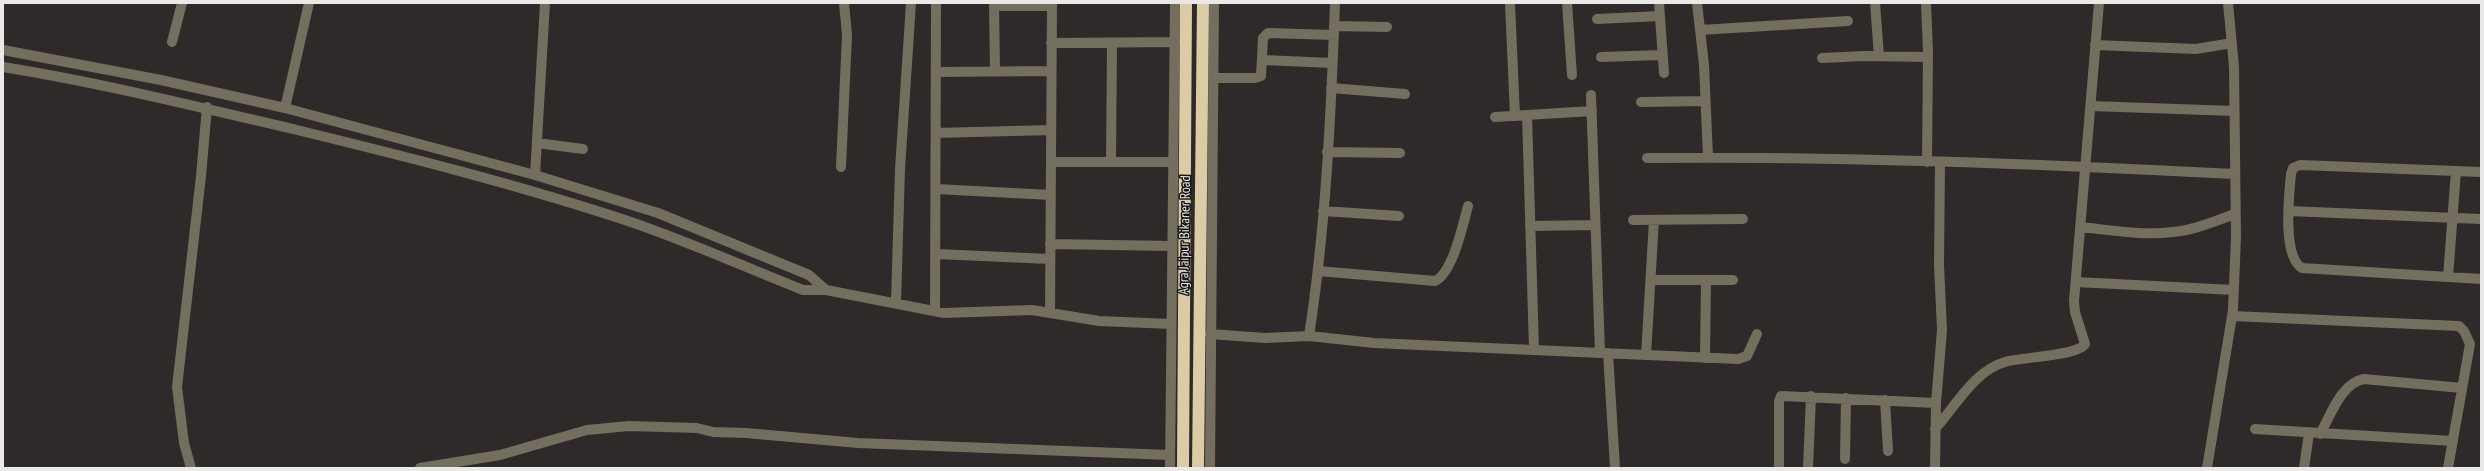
<!DOCTYPE html>
<html>
<head>
<meta charset="utf-8">
<style>
	body { margin:0 }
	#map { position:relative; width:2484px; height:471px; overflow:hidden; background:#2d2a29; font-family:"PT Sans Narrow",sans-serif }
	canvas { display:block }
	.frame { position:absolute; inset:0; border:4px solid #ebe9e8; pointer-events:none }
</style>
</head>
<body>
<div id="map">
<canvas width="2484" height="471"></canvas>
<div class="frame"></div>
</div>
<script>
const c = document.querySelector('canvas').getContext('2d');
c.lineJoin = 'round';
function stroke(path, color, width, dash) { c.strokeStyle = color; c.lineWidth = width; c.lineCap = dash ? 'butt' : 'round'; c.setLineDash(dash || []); c.stroke(path); }
function label(font, color, halo, rows, align = 'center') {
  c.font = font + ' "PT Sans Narrow",sans-serif'; c.lineWidth = 3; c.setLineDash([]); c.textBaseline = 'middle'; c.strokeStyle = halo; c.fillStyle = color; for (const [text, x, y, turn = 0] of rows) {
    c.save(); c.translate(x, y); c.rotate((+turn || 0) * Math.PI / 180); c.textAlign = isNaN(turn) ? turn : align; if (halo) c.strokeText(text, 0, 0); c.fillText(text, 0, 0); c.restore();
  }
}
stroke(new Path2D(`
	M 994,3 L 995,71
	M 1510,3 L 1515,116
	M 1567,3 L 1572,75
	M 1659,3 L 1664,73
	M 1697,3 L 1704,65 L 1708,157
	M 1875,3 L 1879,56
	M 1926,3 L 1928,52 L 1927,162
	M 994,6 L 1052,6
	M 1597,19 L 1660,16
	M 1334,26 L 1387,27
	M 1700,30 L 1848,21
	M 172,42 L 182,3
	M 1051,43 L 1175,42
	M 2095,45 L 2196,49 L 2232,43
	M 3,50 L 161,80 L 285,108 L 535,175 L 658,213 L 809,275 L 826,290
	M 1601,57 L 1662,55
	M 1822,58 L 1864,56 L 1928,57
	M 1263,60 L 1332,63
	M 3,67 C 102,83 199,107 297,130 C 408,157 519,185 628,221 C 687,241 745,267 803,290 L 826,290 L 944,313 L 1032,310 L 1099,321 L 1171,324
	M 937,72 L 1051,71
	M 1213,78 L 1255,78 L 1261,76 L 1263,38 L 1268,33 L 1334,35
	M 1331,88 L 1405,94
	M 1591,95 L 1600,353
	M 1641,102 L 1705,101
	M 2091,106 L 2234,111
	M 285,108 L 309,3
	M 1527,115 L 1534,349
	M 1495,117 L 1592,111
	M 936,133 L 1051,130
	M 537,143 L 583,149
	M 1327,152 L 1400,153
	M 1647,158 C 1843,156 2039,164 2235,174
	M 1051,162 L 1173,162
	M 1111,162 L 1112,44
	M 841,167 L 847,35 L 844,3
	M 2481,172 L 2300,165 L 2293,168 L 2291,174 C 2289,195 2282,256 2302,268 L 2481,279
	M 535,175 L 545,3
	M 936,189 L 1051,195
	M 1323,211 L 1399,216
	M 2289,211 L 2481,219
	M 1633,220 L 1743,219
	M 1530,226 L 1595,225
	M 2080,227 C 2111,230 2143,236 2173,232 C 2195,230 2215,221 2235,214
	M 1050,244 L 1172,246
	M 936,254 L 1050,259
	M 1318,271 L 1435,281 C 1453,273 1463,224 1468,206
	M 2448,277 L 2456,171
	M 1651,280 L 1733,280
	M 2076,282 L 2234,290
	M 896,302 L 900,169 L 911,3
	M 935,311 L 936,3
	M 1050,313 L 1052,3
	M 2232,316 L 2459,326 L 2464,331 L 2470,344 L 2448,468
	M 1210,334 L 1265,338 L 1309,336 L 1374,343 L 1738,359 L 1747,356 L 1757,334
	M 1309,336 C 1326,226 1331,114 1335,3
	M 1608,353 L 1615,468
	M 1646,355 L 1654,220
	M 1705,358 L 1706,280
	M 1885,400 L 1888,451
	M 1935,429 C 1955,407 1975,370 2005,362 C 2021,357 2078,356 2085,344 L 2075,312 L 2074,301 L 2099,3
	M 2255,429 L 2453,441
	M 2320,434 C 2331,415 2341,383 2364,379 L 2462,388
	M 1845,459 L 1846,398
	M 191,468 L 184,443 L 177,387 L 201,176 L 207,107
	M 420,468 L 500,455 L 587,430 L 629,426 L 697,428 L 713,432 L 746,433 L 858,443 L 1170,455
	M 1170,468 L 1175,3
	M 1210,468 L 1214,3
	M 1779,468 L 1779,401 L 1781,396 L 1936,403
	M 1808,468 L 1811,396
	M 1935,468 L 1936,403 L 1942,330 L 1939,265 L 1940,162
	M 2207,468 L 2233,310 L 2236,237 L 2234,67 L 2228,3
	M 2304,468 L 2309,433`), '#746e5f', 10);
stroke(new Path2D(`
	M 1183,468 L 1186,3
	M 1198,468 L 1203,3`), '#dbcca5', 12);
label('14px', '#ebe9e8', '#141312', [
	["Agra Jaipur Bikaner Road",1185,235,-89]
]);
</script>
</body>
</html>
